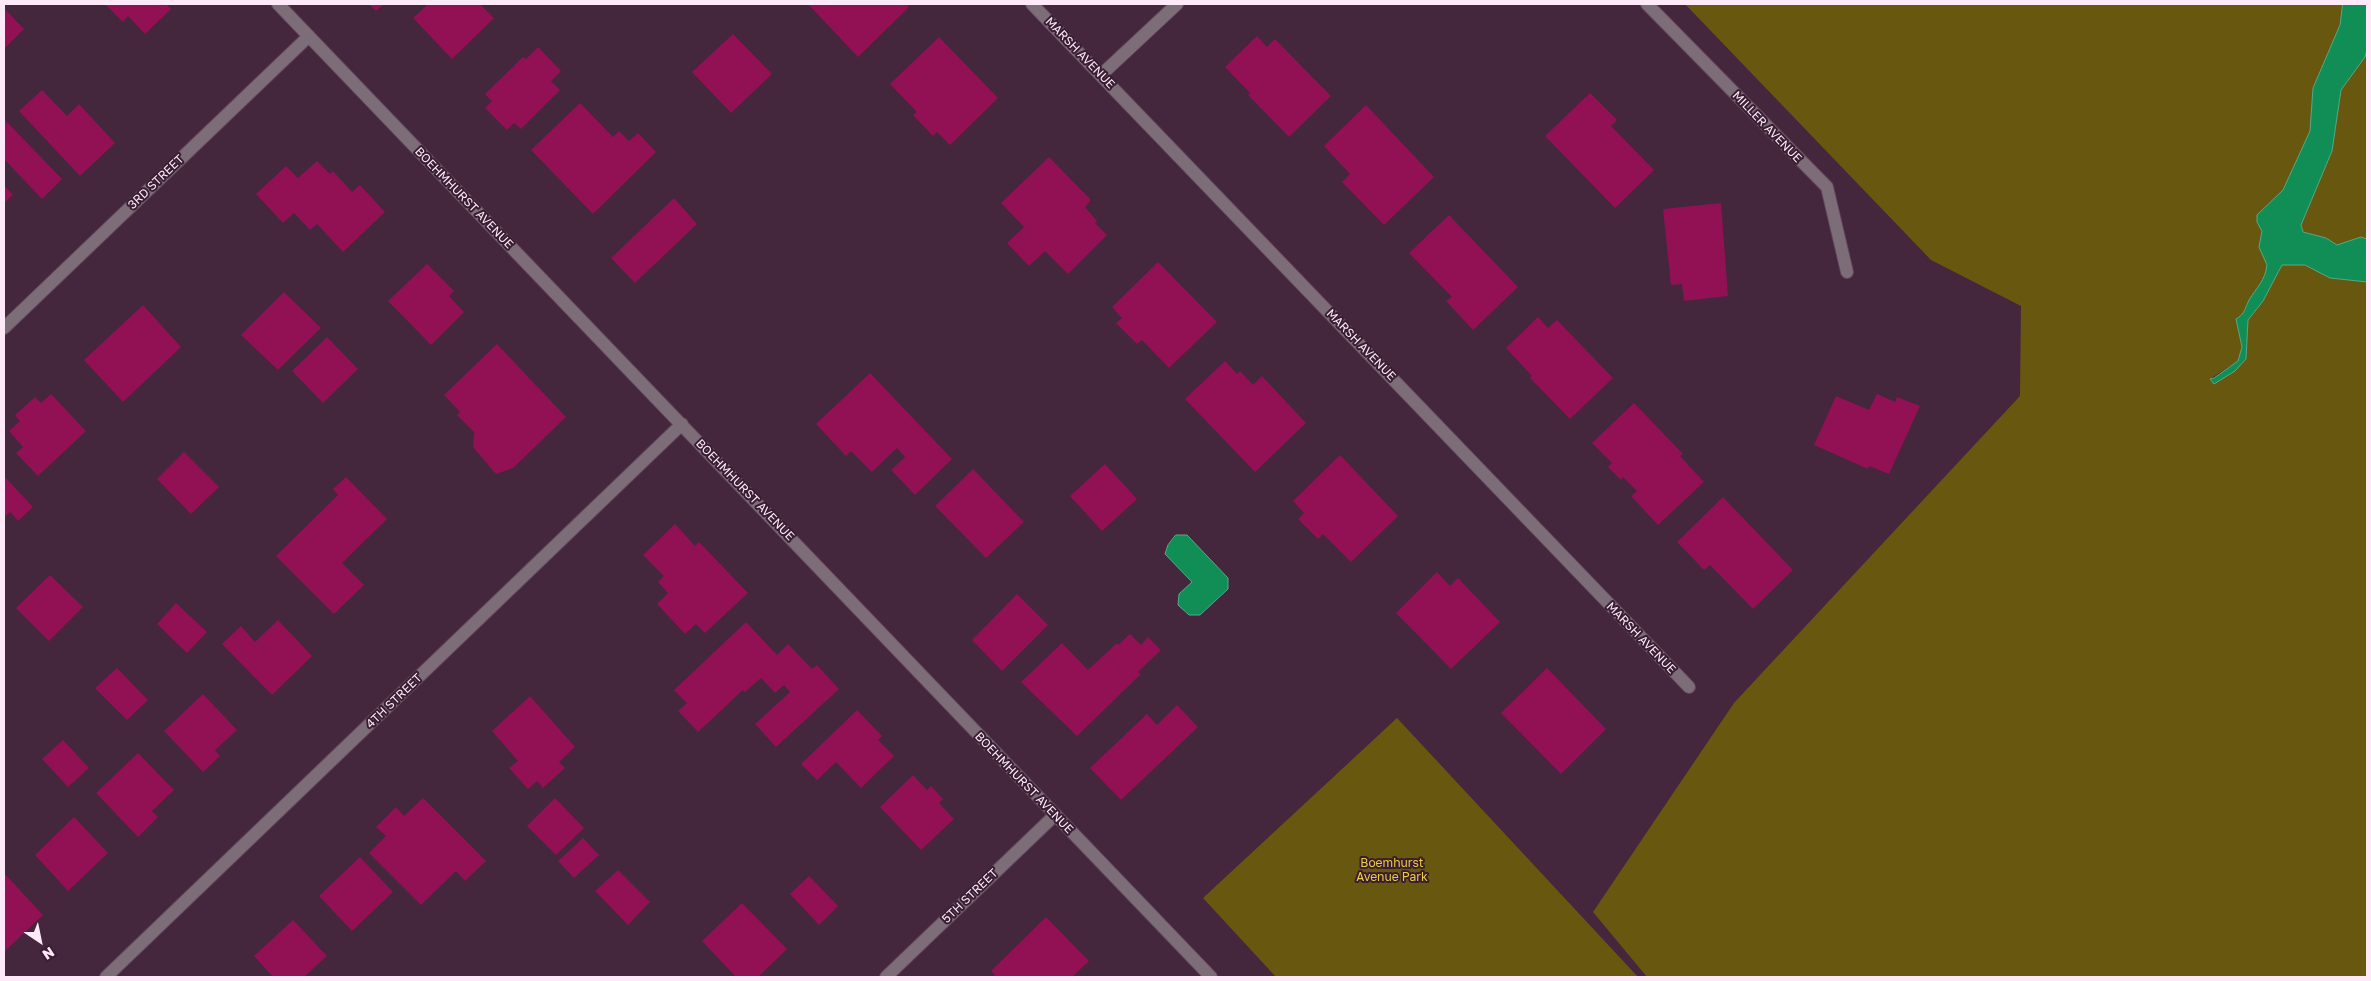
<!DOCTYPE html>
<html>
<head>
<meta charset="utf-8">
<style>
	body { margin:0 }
	#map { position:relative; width:2371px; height:981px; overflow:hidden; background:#44263d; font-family:"Golos Text",sans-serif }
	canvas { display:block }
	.frame { position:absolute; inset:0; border:5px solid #fde9f7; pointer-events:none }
	.north { position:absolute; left:15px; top:916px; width:50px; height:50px; -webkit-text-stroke:4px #391d32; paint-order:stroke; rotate:146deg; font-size:14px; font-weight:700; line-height:20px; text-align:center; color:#fde9f7 }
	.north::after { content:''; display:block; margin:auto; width:18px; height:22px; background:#fde9f7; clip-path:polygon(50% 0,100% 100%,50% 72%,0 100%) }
</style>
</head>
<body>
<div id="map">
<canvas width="2371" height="981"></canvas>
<div class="frame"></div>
<div class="north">N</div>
</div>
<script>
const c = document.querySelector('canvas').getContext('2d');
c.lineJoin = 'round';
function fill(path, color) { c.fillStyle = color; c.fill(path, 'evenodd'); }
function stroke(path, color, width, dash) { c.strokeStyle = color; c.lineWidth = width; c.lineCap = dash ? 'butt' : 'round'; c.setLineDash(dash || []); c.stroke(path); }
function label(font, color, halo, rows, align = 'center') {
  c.font = font + ' "Golos Text",sans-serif'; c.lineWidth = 4; c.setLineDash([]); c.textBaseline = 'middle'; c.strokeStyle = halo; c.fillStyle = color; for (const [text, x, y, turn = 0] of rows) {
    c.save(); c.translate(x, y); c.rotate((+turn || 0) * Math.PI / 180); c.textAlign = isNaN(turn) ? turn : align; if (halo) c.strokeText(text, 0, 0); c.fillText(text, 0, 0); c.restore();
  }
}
fill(new Path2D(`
	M 1685,4 L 2343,4 L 2340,25 L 2313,88 L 2310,131 L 2283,190 L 2257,215 L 2257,222 L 2262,231 L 2259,247 L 2268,265 C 2265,281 2257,287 2249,300 C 2245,308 2245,314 2237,319 L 2242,347 L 2238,361 L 2210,379 L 2214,384 L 2246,359 L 2248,320 L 2263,301 L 2282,265 L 2305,265 L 2330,278 L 2367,282 L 2367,977 L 1647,977 L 1593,912 L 1734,703 L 2020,396 L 2021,306 L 1931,260 Z
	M 2367,49 L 2367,239 L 2361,237 L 2337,245 L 2326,238 L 2303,232 L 2301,225 L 2332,151 L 2341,90 L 2365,57 Z
	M 1397,718 L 1638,977 L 1276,977 L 1203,898 Z`), '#68580f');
const water = new Path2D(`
	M 2343,4 L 2367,4 L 2367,49 L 2365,57 L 2341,90 L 2332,151 L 2301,225 L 2303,232 L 2326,238 L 2337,245 L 2361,237 L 2367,239 L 2367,282 L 2330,278 L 2305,265 L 2282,265 L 2263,301 L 2248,320 L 2246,359 L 2235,371 L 2214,384 L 2210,379 L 2214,378 L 2238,361 L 2242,347 L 2236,319 C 2245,314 2245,308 2249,300 C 2257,287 2265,281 2267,265 L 2259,247 L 2262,231 L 2257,222 L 2257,215 L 2283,190 L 2310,131 L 2313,88 L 2340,25 Z
	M 1176,535 L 1187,535 L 1228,578 L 1228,589 L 1200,615 L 1189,615 L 1178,605 L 1179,594 L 1192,582 L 1165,554 L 1168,545 Z`);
fill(water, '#108e55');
stroke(water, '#57a986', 1);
fill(new Path2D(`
	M 105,4 L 166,4 L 171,9 L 145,34 L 128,16 L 123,22 Z
	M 369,4 L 384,4 L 376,11 Z
	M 428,4 L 480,4 L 494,18 L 452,59 L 413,18 Z
	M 808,4 L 906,4 L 909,7 L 858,57 Z
	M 4,8 L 24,29 L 4,49 Z
	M 733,34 L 772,74 L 731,113 L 692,72 Z
	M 1257,36 L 1267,47 L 1275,39 L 1331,96 L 1289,137 L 1248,95 L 1250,93 L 1225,67 Z
	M 939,37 L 998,98 L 950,145 L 937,132 L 933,136 L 913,115 L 917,112 L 890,84 Z
	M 538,47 L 561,71 L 551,81 L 560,90 L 521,129 L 514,123 L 507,130 L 485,108 L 492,101 L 485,94 L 523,57 L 526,59 Z
	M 42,90 L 67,116 L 79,104 L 115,143 L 80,176 L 19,111 Z
	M 1590,93 L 1617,120 L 1611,126 L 1654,170 L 1615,208 L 1545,136 Z
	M 580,103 L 613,137 L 619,131 L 629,141 L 638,133 L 656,152 L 593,214 L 531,150 Z
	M 1366,105 L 1434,177 L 1384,225 L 1342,182 L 1350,174 L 1324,146 Z
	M 4,119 L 62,179 L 42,199 L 4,159 Z
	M 1049,157 L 1091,200 L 1085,207 L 1097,221 L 1095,223 L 1107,235 L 1068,274 L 1045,251 L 1029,266 L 1007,243 L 1024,227 L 1001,203 Z
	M 317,161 L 330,174 L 333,171 L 352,192 L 360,185 L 385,212 L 343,252 L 317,224 L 310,230 L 294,213 L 283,223 L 256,194 L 286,166 L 298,178 Z
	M 4,185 L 13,195 L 4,203 Z
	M 674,198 L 697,224 L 635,283 L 611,258 Z
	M 1721,203 L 1728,296 L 1684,301 L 1682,284 L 1671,285 L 1663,209 Z
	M 1449,215 L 1518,287 L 1473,330 L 1446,301 L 1452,297 L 1409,253 Z
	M 1158,262 L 1217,322 L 1169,368 L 1142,340 L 1137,344 L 1116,323 L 1122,318 L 1112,307 Z
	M 427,264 L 454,291 L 449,296 L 464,312 L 431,345 L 388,301 Z
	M 284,292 L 321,328 L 278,370 L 241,335 Z
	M 143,305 L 181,347 L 123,402 L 84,360 Z
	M 1538,317 L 1548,328 L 1557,320 L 1613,378 L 1570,419 L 1530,378 L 1532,376 L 1506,348 Z
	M 327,337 L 358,369 L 323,403 L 292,371 Z
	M 497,344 L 566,417 L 513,468 L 496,474 L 473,447 L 474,432 L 457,415 L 460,412 L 444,395 Z
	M 1225,361 L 1237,374 L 1240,371 L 1253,385 L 1262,376 L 1306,423 L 1255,472 L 1185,399 Z
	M 870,373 L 952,459 L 915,495 L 891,470 L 905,457 L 897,448 L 872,472 L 851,451 L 846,456 L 816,424 Z
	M 51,394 L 86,431 L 38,476 L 16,453 L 23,447 L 9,431 L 20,421 L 15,415 L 35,397 L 41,403 Z
	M 1877,394 L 1895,402 L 1897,397 L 1920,406 L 1889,474 L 1869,466 L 1868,469 L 1814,445 L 1836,396 L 1869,410 Z
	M 1634,403 L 1683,454 L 1680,456 L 1704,482 L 1658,525 L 1631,496 L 1637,491 L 1623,477 L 1621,480 L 1608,467 L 1612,463 L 1592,443 Z
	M 184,452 L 219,487 L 191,514 L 157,479 Z
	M 1340,455 L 1398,516 L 1351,562 L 1323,534 L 1318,539 L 1298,519 L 1304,513 L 1293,501 Z
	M 1105,464 L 1137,499 L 1102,531 L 1070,496 Z
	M 973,469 L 1024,522 L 986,558 L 935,506 Z
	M 4,476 L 33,507 L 18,521 L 10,512 L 4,518 Z
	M 346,477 L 387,519 L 342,563 L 364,585 L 334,614 L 276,556 L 338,495 L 333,489 Z
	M 1723,497 L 1793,570 L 1753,609 L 1710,565 L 1704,570 L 1677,542 Z
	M 675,524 L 695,546 L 699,542 L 748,593 L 705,633 L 696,624 L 685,634 L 657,604 L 668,593 L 658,582 L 664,576 L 643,555 Z
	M 1437,572 L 1450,586 L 1458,578 L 1500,622 L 1451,669 L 1396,613 Z
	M 50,575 L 83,607 L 49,641 L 16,608 Z
	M 1017,594 L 1048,625 L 1002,671 L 972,640 Z
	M 176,603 L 207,632 L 187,653 L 157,624 Z
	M 278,620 L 312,656 L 272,695 L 222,644 L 241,626 L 255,642 Z
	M 746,622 L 777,655 L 788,644 L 812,669 L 817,665 L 839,689 L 776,747 L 755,724 L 790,692 L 784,685 L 775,693 L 761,678 L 745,692 L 743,690 L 698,732 L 678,711 L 687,703 L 674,690 Z
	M 1130,634 L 1141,645 L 1148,637 L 1161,650 L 1138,672 L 1141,674 L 1077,736 L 1021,682 L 1062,643 L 1088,670 L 1117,643 L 1118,645 Z
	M 117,668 L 148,700 L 127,720 L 95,688 Z
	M 1547,668 L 1606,729 L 1561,774 L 1501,713 Z
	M 203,694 L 237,730 L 215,750 L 220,756 L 203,772 L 164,731 Z
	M 530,696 L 575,747 L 559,762 L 565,768 L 543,788 L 537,781 L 528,789 L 509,768 L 518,761 L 492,731 Z
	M 1177,705 L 1198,727 L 1121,800 L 1090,768 L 1147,714 L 1157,725 Z
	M 857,710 L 882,736 L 878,740 L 894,756 L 861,788 L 836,762 L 817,780 L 801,764 Z
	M 63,740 L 89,768 L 68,787 L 42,759 Z
	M 138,753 L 174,790 L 152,811 L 158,817 L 138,837 L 96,793 Z
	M 913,775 L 927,790 L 931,786 L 943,799 L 939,803 L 954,819 L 921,850 L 880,807 Z
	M 423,798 L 486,861 L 465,881 L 456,871 L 421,905 L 369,853 L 386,836 L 376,827 L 396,807 L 404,816 Z
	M 555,798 L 584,828 L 556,855 L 527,826 Z
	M 74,817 L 108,853 L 68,891 L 35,855 Z
	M 583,838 L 599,855 L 574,878 L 558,861 Z
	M 360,857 L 393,892 L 352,931 L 319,896 Z
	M 618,870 L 650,902 L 628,925 L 595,891 Z
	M 4,873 L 43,915 L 4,952 Z
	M 809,876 L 838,906 L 819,925 L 790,894 Z
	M 742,903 L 787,949 L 758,977 L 736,977 L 702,941 Z
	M 1046,917 L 1089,961 L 1072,977 L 993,977 L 995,975 L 991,971 Z
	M 293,920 L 327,956 L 304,977 L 273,977 L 254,956 Z`), '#911154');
const minor = new Path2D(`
	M 278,4 L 1211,977
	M 1032,4 L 1689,687
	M 1647,4 L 1827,187 L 1847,272
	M 1101,75 L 1177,4
	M 4,328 L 309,36
	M 106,977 L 682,424
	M 886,977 L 1055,815`);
stroke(minor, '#62455b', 14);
stroke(minor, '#7d6d78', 12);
label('12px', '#fde9f7', '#391d32', [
	["MARSH AVENUE",1080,53,46],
	["MILLER AVENUE",1767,127,46],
	["3RD STREET",156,182,-44],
	["BOEHMHURST AVENUE",464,198,46],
	["MARSH AVENUE",1361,345,46],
	["BOEHMHURST AVENUE",745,490,46],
	["MARSH AVENUE",1641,638,46],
	["4TH STREET",394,701,-44],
	["BOEHMHURST AVENUE",1024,783,46],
	["5TH STREET",970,896,-44]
]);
label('12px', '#ebcc3a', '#391d32', [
	["Boemhurst",1392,863],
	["Avenue Park",1392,877]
]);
</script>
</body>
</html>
